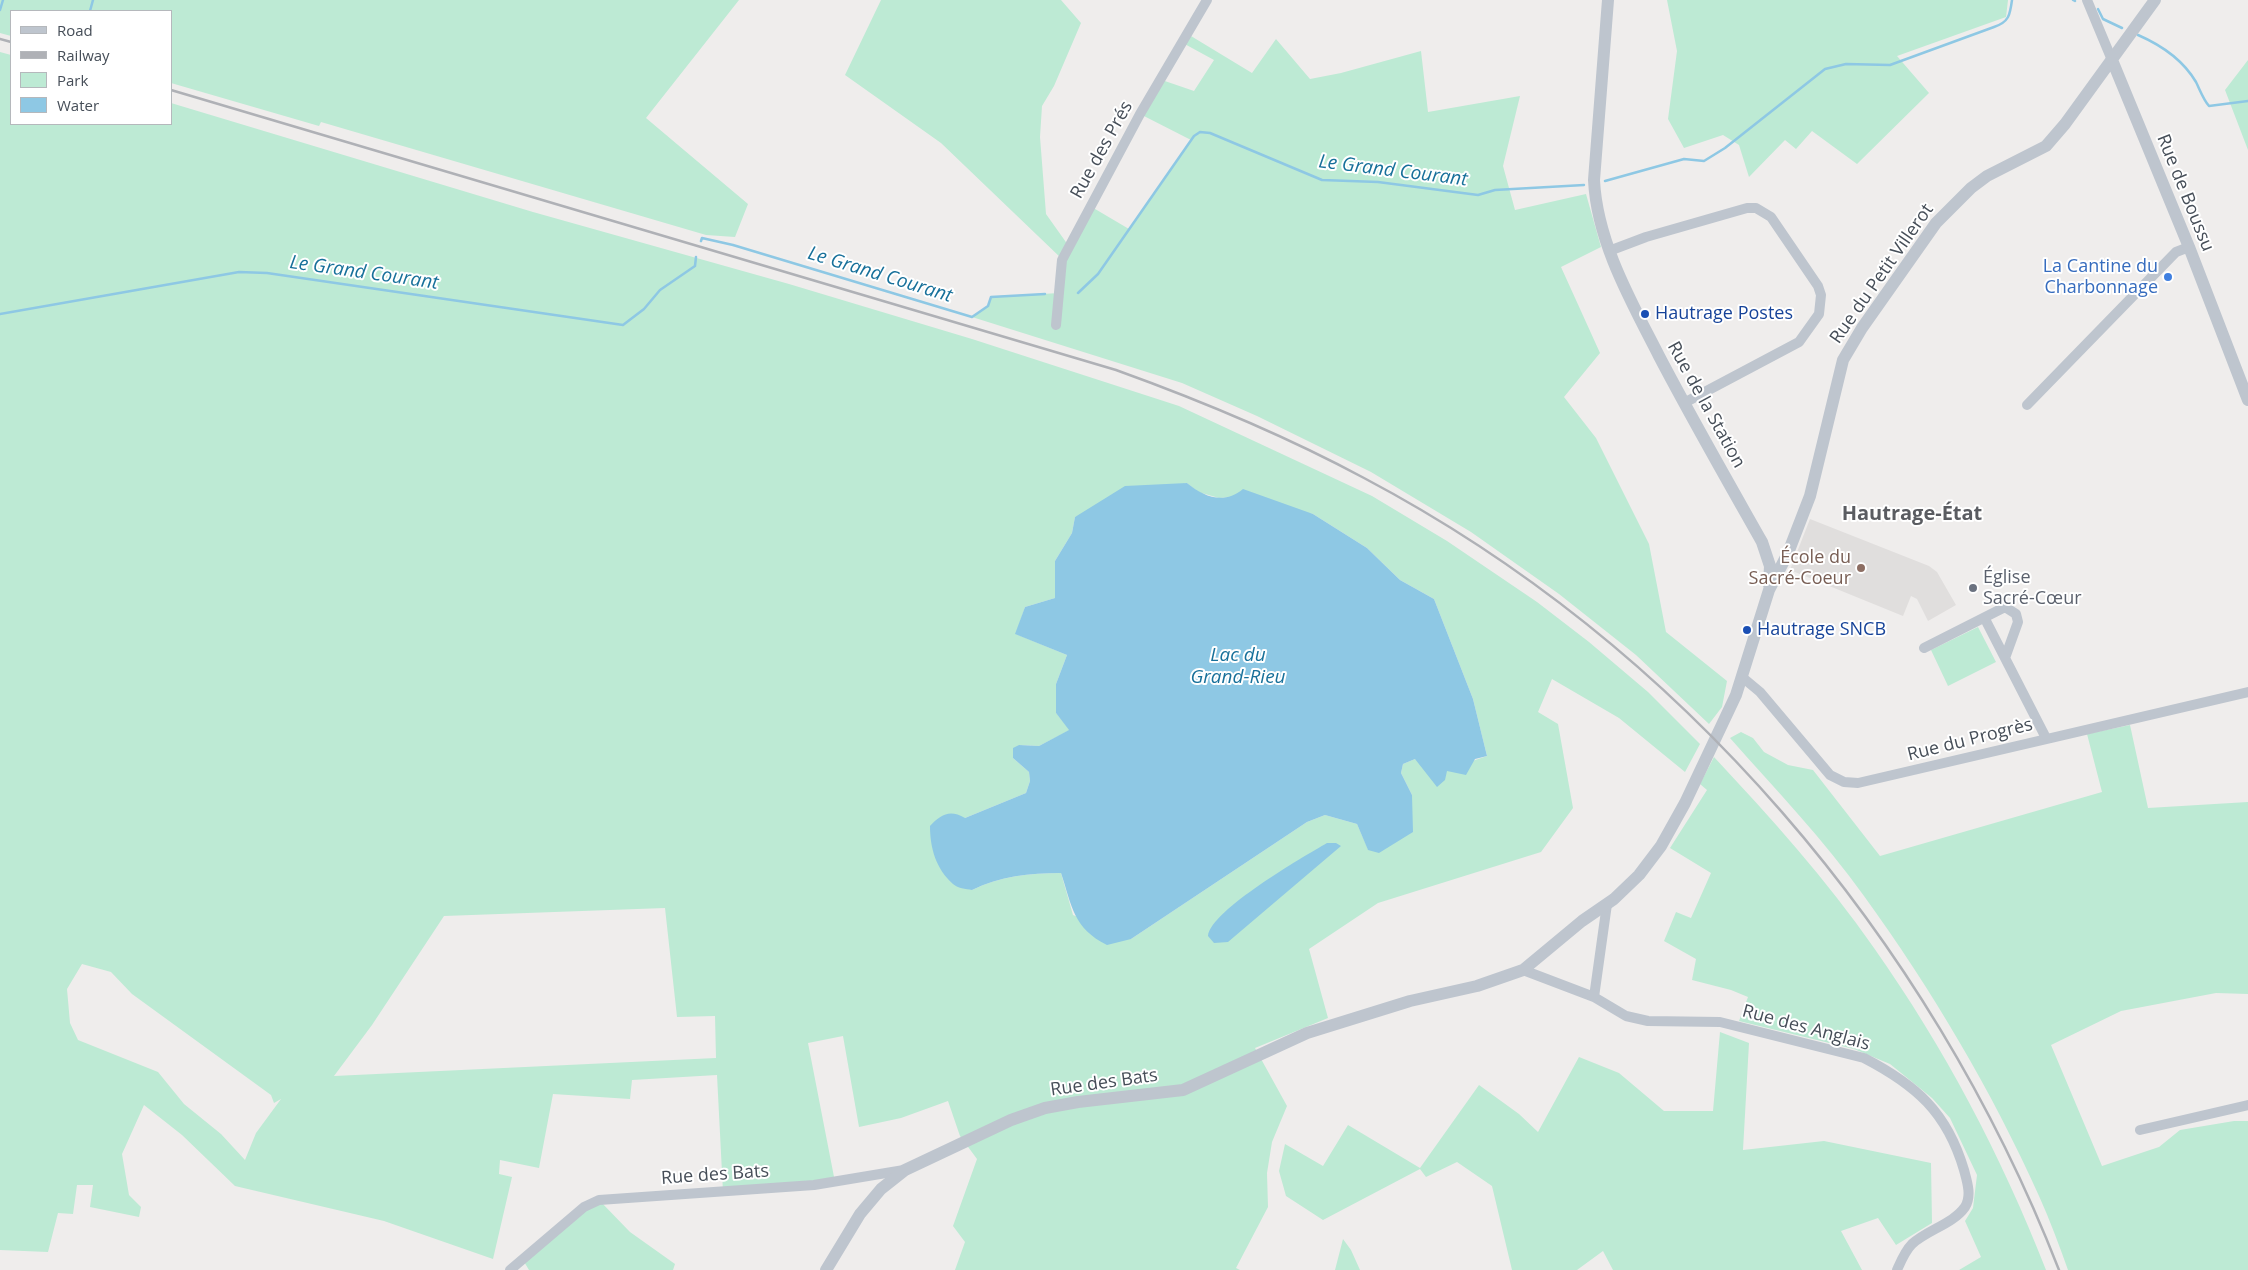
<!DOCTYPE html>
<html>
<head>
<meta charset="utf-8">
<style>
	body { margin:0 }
	#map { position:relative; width:2248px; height:1270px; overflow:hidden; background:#efedec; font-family:"Open Sans",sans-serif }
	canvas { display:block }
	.legend { position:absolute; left:10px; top:10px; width:162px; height:115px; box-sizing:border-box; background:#fff; border:1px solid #b5b8bc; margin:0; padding:6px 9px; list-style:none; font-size:15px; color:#464e58 }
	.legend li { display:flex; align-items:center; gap:10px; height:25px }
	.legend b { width:25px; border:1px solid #b5b8bc }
</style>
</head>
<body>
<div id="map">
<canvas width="2248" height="1270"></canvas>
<ul class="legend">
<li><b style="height:6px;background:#bec5ce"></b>Road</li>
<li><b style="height:6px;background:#afb1b6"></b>Railway</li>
<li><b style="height:14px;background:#bdead4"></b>Park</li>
<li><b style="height:14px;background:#8ec8e4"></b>Water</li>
</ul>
</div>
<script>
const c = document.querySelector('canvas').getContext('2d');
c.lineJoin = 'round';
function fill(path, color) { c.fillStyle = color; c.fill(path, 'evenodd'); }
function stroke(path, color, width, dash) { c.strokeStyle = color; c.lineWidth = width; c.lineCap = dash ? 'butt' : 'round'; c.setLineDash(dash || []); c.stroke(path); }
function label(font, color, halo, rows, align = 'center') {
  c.font = font + ' "Open Sans",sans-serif'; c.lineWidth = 4; c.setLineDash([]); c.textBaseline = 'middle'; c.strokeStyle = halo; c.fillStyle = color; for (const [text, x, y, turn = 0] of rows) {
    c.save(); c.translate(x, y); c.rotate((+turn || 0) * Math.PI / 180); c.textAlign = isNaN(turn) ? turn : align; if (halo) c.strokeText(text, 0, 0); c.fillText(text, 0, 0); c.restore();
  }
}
fill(new Path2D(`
	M 1810,519 L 1929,566 L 1937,572 L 1956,605 L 1928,621 L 1917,599 L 1911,596 L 1903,616 L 1790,570 Z`), '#e0dedd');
fill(new Path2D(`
	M 0,0 L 739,0 L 646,118 L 748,204 L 735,237 L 706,235 L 321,122 L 319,126 L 171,83 L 171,11 L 11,11 L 11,36 L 0,33 Z
	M 881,0 L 1061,0 L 1081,23 L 1054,86 L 1042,106 L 1040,137 L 1046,214 L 1068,245 L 1090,206 L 1129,229 L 1191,140 L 1140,114 L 1159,79 L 1194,91 L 1214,60 L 1181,42 L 1186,33 L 1252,73 L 1276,39 L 1310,79 L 1341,73 L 1421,51 L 1428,112 L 1520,96 L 1503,166 L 1515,210 L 1586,194 L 1601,247 L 1561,267 L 1600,353 L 1564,397 L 1596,438 L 1649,544 L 1666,632 L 1727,681 L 1722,707 L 1709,724 L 1636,655 L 1559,594 L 1471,532 L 1371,472 L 1257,416 L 1182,383 L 972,317 L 988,306 L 991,297 L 1059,293 L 1062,259 L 941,143 L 845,75 Z
	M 1667,0 L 2008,0 L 2006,17 L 1897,56 L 1929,93 L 1857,164 L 1812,131 L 1796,149 L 1785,140 L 1749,177 L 1739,145 L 1723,135 L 1684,148 L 1668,119 L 1677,51 Z
	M 0,52 L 11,55 L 11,124 L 171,124 L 171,103 L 533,212 L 789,284 L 972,339 L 1179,406 L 1372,496 L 1447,541 L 1537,602 L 1589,642 L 1648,692 L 1700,744 L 1685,772 L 1619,718 L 1552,679 L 1538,712 L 1558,724 L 1573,808 L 1541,852 L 1378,903 L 1309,949 L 1328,1018 L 1255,1048 L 1287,1106 L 1272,1142 L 1267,1173 L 1268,1207 L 1236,1268 L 1240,1270 L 955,1270 L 965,1242 L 953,1226 L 977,1159 L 960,1136 L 948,1101 L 901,1118 L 859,1127 L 843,1036 L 808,1043 L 835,1182 L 723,1192 L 717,1075 L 632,1080 L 630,1099 L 553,1094 L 539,1168 L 500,1160 L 499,1174 L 512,1177 L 493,1259 L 384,1221 L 235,1186 L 182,1135 L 144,1105 L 122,1154 L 129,1195 L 141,1207 L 139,1217 L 90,1207 L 93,1185 L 77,1185 L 73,1214 L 58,1213 L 48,1252 L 0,1250 ZM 1187,483 L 1198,492 L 1219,498 L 1234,497 L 1313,514 L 1367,548 L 1400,580 L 1434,599 L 1473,699 L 1487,756 L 1446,770 L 1415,759 L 1403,764 L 1401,773 L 1412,795 L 1368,849 L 1357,824 L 1325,815 L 1307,822 L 1131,939 L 1073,915 L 1061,873 C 1030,873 1000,876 972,890 L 965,818 L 1026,793 L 1030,781 L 1029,772 L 1013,758 L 1019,745 L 1039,746 L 1070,730 L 1056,713 L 1056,684 L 1067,655 L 1016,634 L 1025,607 L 1055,598 L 1055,561 L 1072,533 L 1075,517 ZM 665,908 L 677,1017 L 715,1016 L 716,1058 L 334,1076 L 372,1025 L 444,916 ZM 82,964 L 111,972 L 132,994 L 271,1095 L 274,1103 L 281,1099 L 256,1133 L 245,1160 L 221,1134 L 184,1104 L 158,1072 L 78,1040 L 70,1023 L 67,989 Z
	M 2248,60 L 2248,150 L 2225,90 Z
	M 1978,627 L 1996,662 L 1948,686 L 1931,650 Z
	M 2130,725 L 2148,808 L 2248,802 L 2248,994 L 2216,993 L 2121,1011 L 2051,1045 L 2102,1166 L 2159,1147 L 2180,1130 L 2234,1121 L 2248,1121 L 2248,1270 L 2068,1270 C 2059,1245 2050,1220 2039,1196 C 1992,1091 1932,990 1864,896 C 1824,840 1776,790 1730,738 L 1741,732 L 1753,738 L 1764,752 L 1788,765 L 1813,770 L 1880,856 L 2102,792 L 2087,734 Z
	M 1714,757 C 1770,817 1827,880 1874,948 C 1944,1047 2002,1157 2046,1270 L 1959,1270 L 1981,1257 L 1965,1221 L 1973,1208 L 1977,1175 L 1950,1118 L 1932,1098 L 1890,1064 L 1854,1049 L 1739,1021 L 1748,997 L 1731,990 L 1692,980 L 1696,959 L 1664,941 L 1676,912 L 1691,918 L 1711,873 L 1670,848 L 1707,790 L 1700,784 Z
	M 1720,1032 L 1749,1043 L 1743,1150 L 1824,1141 L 1931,1163 L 1932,1223 L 1896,1245 L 1878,1218 L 1841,1231 L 1862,1270 L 1613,1270 L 1603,1251 L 1577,1270 L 1512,1270 L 1492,1186 L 1457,1162 L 1426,1177 L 1420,1169 L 1323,1220 L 1286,1196 L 1279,1171 L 1285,1144 L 1323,1166 L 1348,1125 L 1420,1168 L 1479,1085 L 1519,1114 L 1538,1132 L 1579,1057 L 1619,1073 L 1664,1111 L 1713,1111 Z
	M 599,1200 L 630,1232 L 675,1264 L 673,1270 L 529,1270 L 523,1260 Z
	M 1343,1239 L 1351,1250 L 1360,1270 L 1335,1270 Z`), '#bdead4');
fill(new Path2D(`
	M 1187,483 C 1204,497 1224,505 1243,489 L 1313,514 L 1367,548 L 1400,580 L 1434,599 L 1473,699 L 1487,756 L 1475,759 L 1466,775 L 1447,771 L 1445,780 L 1437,787 L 1415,759 L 1403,764 L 1401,773 L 1412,795 L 1413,832 L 1379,853 L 1368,850 L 1357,824 L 1325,815 L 1307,822 L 1131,939 L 1107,945 C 1073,928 1072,906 1061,873 C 1030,873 1000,876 972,890 C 966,889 957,888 953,884 C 936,869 930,848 930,826 C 941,814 950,809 965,818 L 1026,793 L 1030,781 L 1029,772 L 1013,758 L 1013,748 L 1019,745 L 1039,746 L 1069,730 L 1056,713 L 1056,684 L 1067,655 L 1015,634 L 1025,607 L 1055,598 L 1055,561 L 1072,533 L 1075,517 L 1125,486 Z
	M 1327,843 L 1336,843 L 1341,846 L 1228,942 L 1214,943 L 1208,936 C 1211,910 1303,857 1327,843 Z`), '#8ec8e4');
stroke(new Path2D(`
	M 2073,0 L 2075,1
	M 2098,9 L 2103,19 L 2122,28
	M 0,10 L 3,0
	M 90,11 L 93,0
	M 2138,35 C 2161,45 2183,60 2196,82 C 2200,90 2203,99 2209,106 L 2248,101
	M 1605,181 L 1684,159 L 1704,161 L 1725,148 L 1825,69 L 1846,64 L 1890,65 L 1994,27 C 2009,22 2010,15 2012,0
	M 701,241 L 702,238 L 733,245 L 972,317 L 988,306 L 991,297 L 1045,294
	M 1078,293 L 1098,274 L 1194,136 L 1200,132 L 1210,133 L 1322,180 L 1378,182 L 1478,195 L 1495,190 L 1584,185
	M 0,314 L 239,272 L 267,273 L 623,325 L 644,309 L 660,290 L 695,266 L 696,257`), '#8ec8e4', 2.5);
stroke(new Path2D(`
	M 2087,0 L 2112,60
	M 1609,251 L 1646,237 L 1747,208 L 1756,208 L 1771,217 L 1818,286 L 1821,295 L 1819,314 L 1799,342 L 1684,403
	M 1056,325 L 1062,260 L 1140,114 L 1207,0
	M 2027,405 L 2176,252 L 2189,247
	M 1985,619 L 2046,738
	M 1924,648 L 2005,607 L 2016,614 L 2018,622 L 2005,658
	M 1742,677 L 1760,692 L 1830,775 L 1844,782 L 1858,783 L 2248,692
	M 1523,970 L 1594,997 L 1626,1016 L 1648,1021 L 1720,1022 L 1864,1058 C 1916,1085 1947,1112 1964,1170 C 1967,1181 1972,1196 1965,1207 C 1953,1224 1927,1230 1912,1244 C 1905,1251 1901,1261 1897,1270
	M 1594,997 L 1607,904
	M 2140,1130 L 2248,1105
	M 510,1270 L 584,1207 L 599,1200 L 814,1185 L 904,1170`), '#bec5ce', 10);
stroke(new Path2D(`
	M 1608,0 L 1594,180 C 1597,242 1631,301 1659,356 C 1692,419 1727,480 1762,542 L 1770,566 L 1769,585
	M 2112,60 L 2189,247 L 2248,400
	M 826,1270 L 860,1214 L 881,1189 L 905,1170 L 1011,1120 L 1045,1108 L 1078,1102 L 1183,1090 L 1307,1033 L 1410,1001 L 1477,986 L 1523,970 L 1582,921 L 1614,899 L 1639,875 L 1661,846 L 1685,803 L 1736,695 L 1769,590 L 1788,553 L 1810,496 L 1843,360 L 1862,328 L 1936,223 L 1971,188 L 1987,176 L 2046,146 L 2065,124 L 2155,0`), '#bec5ce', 12);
stroke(new Path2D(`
	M 0,39 L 11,42
	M 171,90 L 1116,370 C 1202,401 1284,435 1364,478 C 1682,646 1929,937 2059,1270`), '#afb1b6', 2.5);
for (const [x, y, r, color] of [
	[2168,277,5,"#3f7fe0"],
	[1645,314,5,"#1a4fb4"],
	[1861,568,5,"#8d6e63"],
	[1973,588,5,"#6b7280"],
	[1747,630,5,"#1a4fb4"]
]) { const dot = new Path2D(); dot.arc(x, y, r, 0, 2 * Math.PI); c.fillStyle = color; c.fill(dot); stroke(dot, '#fff', 2); }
label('18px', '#464e58', '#fff', [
	["Rue des Prés",1102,150,-61],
	["Rue de Boussu",2185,193,68],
	["Rue du Petit Villerot",1882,274,-55],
	["Rue de la Station",1706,405,61],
	["Rue du Progrès",1970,740,-14],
	["Rue des Anglais",1806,1028,15],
	["Rue des Bats",1104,1083,-8],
	["Rue des Bats",715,1175,-4]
]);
label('18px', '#366cbe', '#fff', [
	["La Cantine du",2158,267],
	["Charbonnage",2158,288]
], 'right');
label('18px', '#164399', '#fff', [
	["Hautrage Postes",1655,314],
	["Hautrage SNCB",1757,630]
], 'left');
label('18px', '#785e54', '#fff', [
	["École du",1851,558],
	["Sacré-Coeur",1851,579]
], 'right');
label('18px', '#5b616d', '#fff', [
	["Église",1983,578],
	["Sacré-Cœur",1983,599]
], 'left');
label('italic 19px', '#17709a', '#fff', [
	["Le Grand Courant",1393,171,7],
	["Le Grand Courant",364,273,8],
	["Le Grand Courant",880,275,17],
	["Lac du",1238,656],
	["Grand-Rieu",1238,678]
]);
label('bold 20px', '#5a5c61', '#fff', [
	["Hautrage-État",1912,514]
]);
</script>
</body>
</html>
